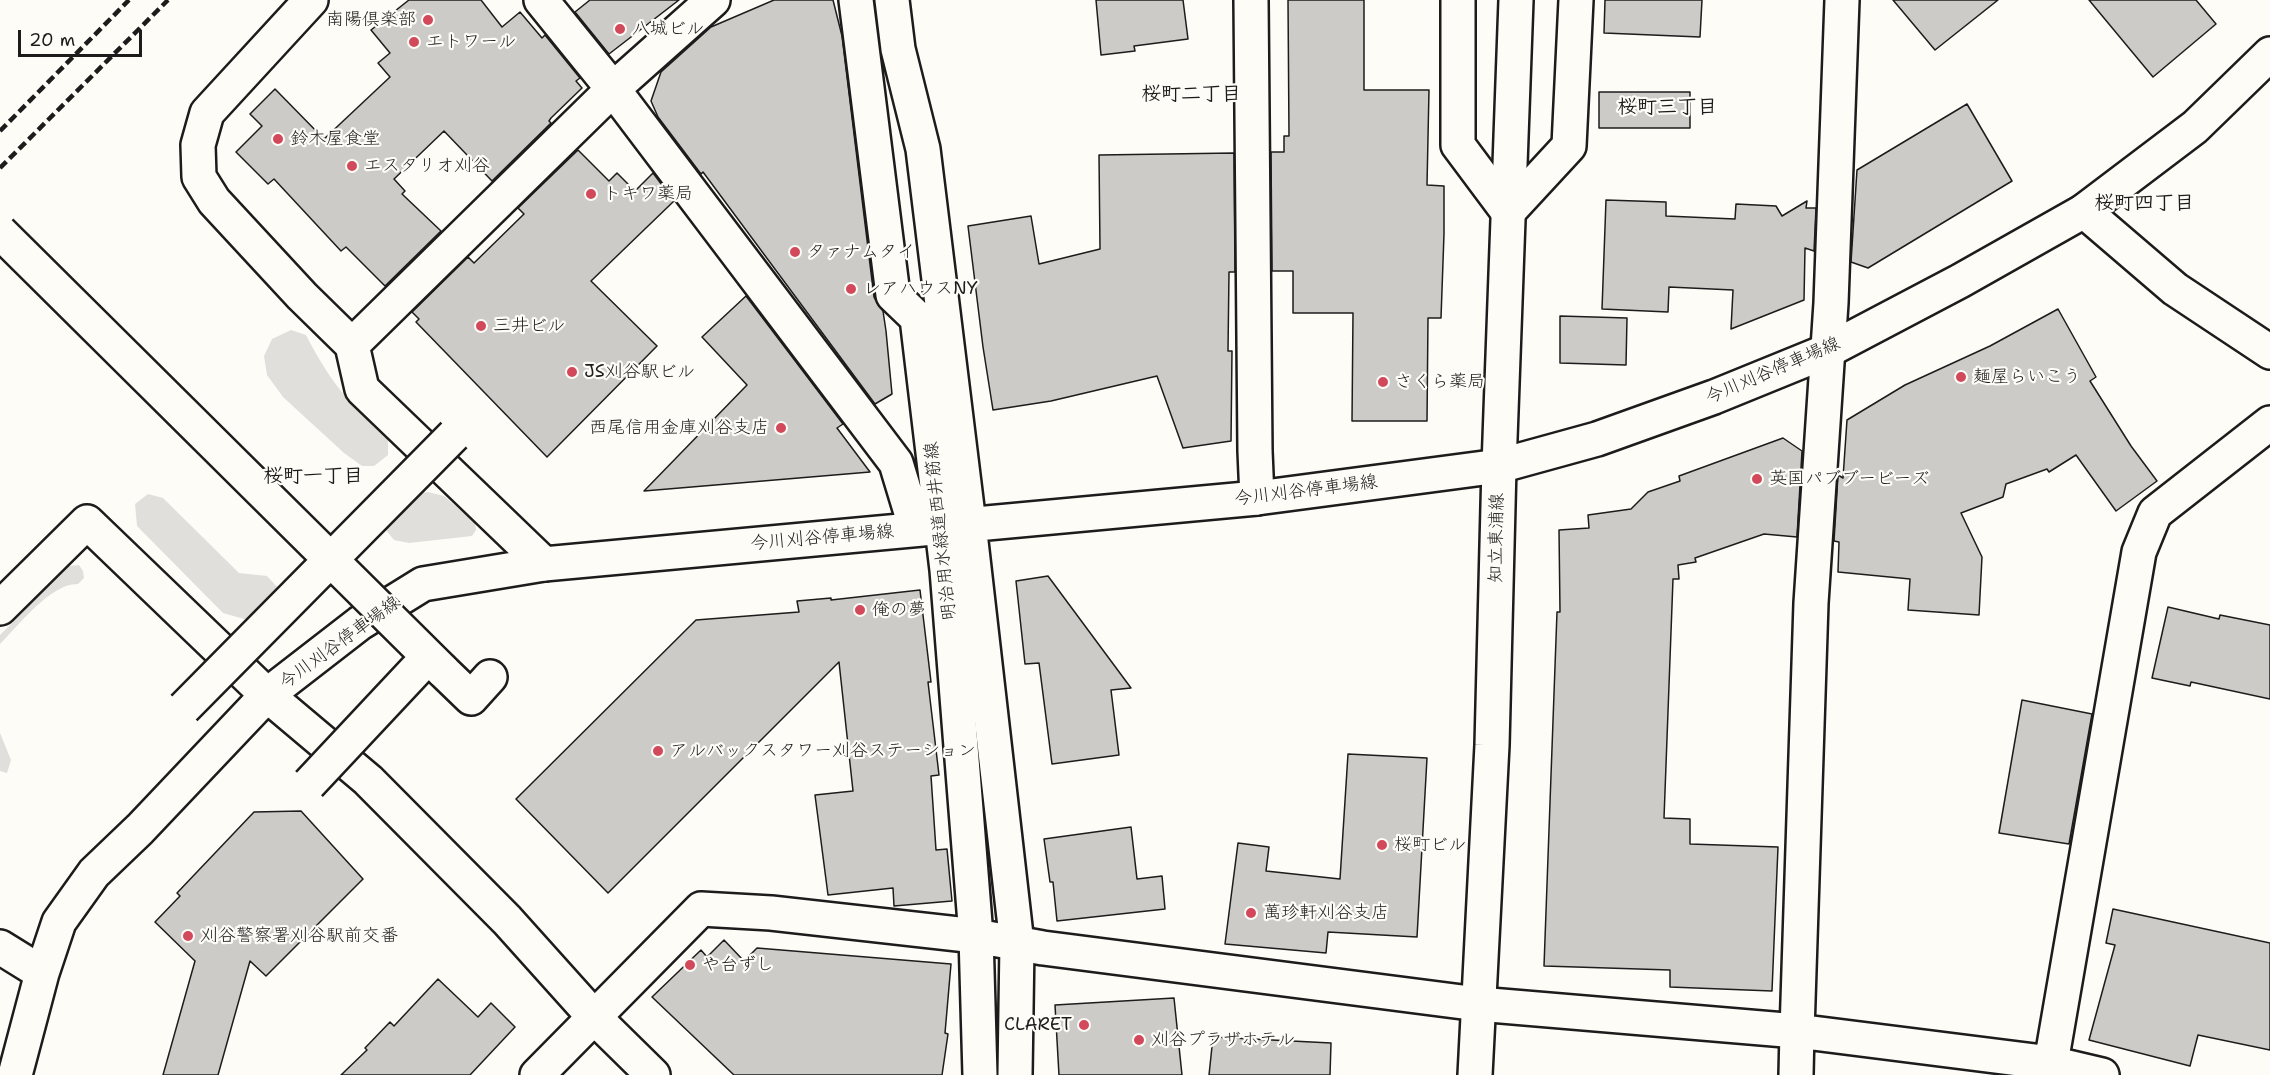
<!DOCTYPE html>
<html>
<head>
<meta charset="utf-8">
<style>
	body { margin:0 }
	#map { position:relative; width:2270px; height:1075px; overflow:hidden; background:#fdfcf7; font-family:"Shantell Sans",sans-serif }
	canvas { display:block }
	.scale { position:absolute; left:18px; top:30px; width:124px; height:27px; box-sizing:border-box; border:3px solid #1c1c1c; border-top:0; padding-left:8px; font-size:18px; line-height:21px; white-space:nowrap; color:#1c1c1c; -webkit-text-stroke:4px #fdfcf7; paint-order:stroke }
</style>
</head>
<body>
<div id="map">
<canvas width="2270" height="1075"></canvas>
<div class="scale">20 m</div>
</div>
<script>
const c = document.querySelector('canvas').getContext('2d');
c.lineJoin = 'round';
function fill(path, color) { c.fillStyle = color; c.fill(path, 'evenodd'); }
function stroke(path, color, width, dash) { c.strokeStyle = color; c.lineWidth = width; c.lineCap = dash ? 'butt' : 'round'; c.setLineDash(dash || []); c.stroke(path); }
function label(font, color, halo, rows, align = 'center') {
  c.font = font + ' "Shantell Sans","Klee One",sans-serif'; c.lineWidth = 4.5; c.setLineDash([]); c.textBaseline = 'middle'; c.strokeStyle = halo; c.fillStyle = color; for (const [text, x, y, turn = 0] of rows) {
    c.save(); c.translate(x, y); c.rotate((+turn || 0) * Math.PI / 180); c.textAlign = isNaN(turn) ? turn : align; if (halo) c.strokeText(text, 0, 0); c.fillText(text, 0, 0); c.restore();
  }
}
fill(new Path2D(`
	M 291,330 L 306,335 C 328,378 350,407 388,437 L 388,455 L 374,466 L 362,466 L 344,453 L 283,397 L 267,375 L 264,356 L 272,339 Z
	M 428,492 L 444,496 L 475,523 L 476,530 L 472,536 L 409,543 L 394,540 L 385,529 L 388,519 L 412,494 Z
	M 148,494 L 163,498 L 239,573 L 267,576 L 279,589 L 258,623 L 223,613 L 137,526 L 135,504 Z
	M 79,565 L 83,571 L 84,578 L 78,584 C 51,583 18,626 0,644 L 0,635 L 69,566 Z
	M 0,733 L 11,760 L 7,773 L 0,771 Z`), '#e0dfdb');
const building = new Path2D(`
	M 409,0 L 481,0 L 502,27 L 520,12 L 542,38 L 545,35 L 580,78 L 576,81 L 582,88 L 551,118 L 549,121 L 551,123 L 492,181 L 444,131 L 394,179 L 405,191 L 402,194 L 441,231 L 385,286 L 346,247 L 341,251 L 274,179 L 268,184 L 236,152 L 262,126 L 250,114 L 275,89 L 324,139 L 390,77 L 378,63 L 390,53 L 371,30 Z
	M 590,0 L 679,0 L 609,54 L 575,12 Z
	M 774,0 L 833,0 L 842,36 L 874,297 L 883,311 L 886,331 L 892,394 L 875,404 L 703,172 L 701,174 L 658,117 L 651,101 L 661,72 L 711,27 Z
	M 1096,0 L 1183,0 L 1188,39 L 1134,46 L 1135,51 L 1101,55 Z
	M 1288,0 L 1364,0 L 1364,90 L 1429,90 L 1427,185 L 1444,186 L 1444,234 L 1441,318 L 1428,318 L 1427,421 L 1352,421 L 1353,313 L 1293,313 L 1293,271 L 1272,271 L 1271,152 L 1284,152 L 1284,136 L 1289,136 Z
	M 1605,0 L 1702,0 L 1700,37 L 1604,33 Z
	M 1893,0 L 1998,0 L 1935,50 Z
	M 2089,0 L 2196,0 L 2216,24 L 2153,77 Z
	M 1599,92 L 1690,92 L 1690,128 L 1599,128 Z
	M 1967,104 L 2012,181 L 1868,268 L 1851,262 L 1857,170 Z
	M 578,150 L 609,181 L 617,173 L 635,191 L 653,173 L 674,201 L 591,281 L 657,346 L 547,457 L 416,322 L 419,319 L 412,312 L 468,257 L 474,263 L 524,214 L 518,208 Z
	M 1234,153 L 1235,272 L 1229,272 L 1228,351 L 1232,351 L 1231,441 L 1183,448 L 1157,376 L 1051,401 L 993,410 L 983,347 L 968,226 L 1031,216 L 1039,264 L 1100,249 L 1099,155 Z
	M 1606,200 L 1666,202 L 1666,216 L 1735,219 L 1736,204 L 1776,206 L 1782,216 L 1807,201 L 1806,208 L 1816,208 L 1814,251 L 1805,248 L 1804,300 L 1731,329 L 1733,290 L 1669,287 L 1668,312 L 1602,309 Z
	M 746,296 L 843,424 L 837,428 L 870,472 L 644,491 L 747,385 L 702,337 Z
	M 2058,309 L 2096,377 L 2090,381 L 2131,446 L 2157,481 L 2116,511 L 2076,455 L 2049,472 L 2047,469 L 2006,484 L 2003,497 L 1961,513 L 1982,557 L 1979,615 L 1908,610 L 1910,579 L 1838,572 L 1839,542 L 1834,541 L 1838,475 L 1843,478 L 1847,420 L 1905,385 L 1990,346 Z
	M 1560,316 L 1627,318 L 1626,365 L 1560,363 Z
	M 1783,438 L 1802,451 L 1797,537 L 1764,534 L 1695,558 L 1696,562 L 1678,565 L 1679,579 L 1673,579 L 1664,818 L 1690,819 L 1690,844 L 1778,847 L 1772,991 L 1670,987 L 1670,970 L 1544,966 L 1557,612 L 1560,612 L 1559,530 L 1589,528 L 1588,515 L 1631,509 L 1648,492 L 1680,481 L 1679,476 Z
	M 1048,576 L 1131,688 L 1111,690 L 1119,755 L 1052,764 L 1039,663 L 1025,664 L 1016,581 Z
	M 920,590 L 931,682 L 928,682 L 939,775 L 931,776 L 936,850 L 947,849 L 952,901 L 894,906 L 893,888 L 828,895 L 815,795 L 853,791 L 839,662 L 608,893 L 516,799 L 696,620 L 799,612 L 797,601 L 831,598 L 831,600 Z
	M 2168,607 L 2219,619 L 2220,615 L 2270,625 L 2270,699 L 2191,682 L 2190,686 L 2152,678 Z
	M 2022,700 L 2092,714 L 2069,844 L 1999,833 Z
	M 1348,754 L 1427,758 L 1417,937 L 1328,932 L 1326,953 L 1225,944 L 1238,843 L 1269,847 L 1266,871 L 1340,879 Z
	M 301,811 L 363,879 L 266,976 L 250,961 L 218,1075 L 163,1075 L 195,961 L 155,922 L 180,896 L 177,893 L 254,812 Z
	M 1131,827 L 1137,879 L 1162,876 L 1165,909 L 1057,921 L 1053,882 L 1050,882 L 1044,839 Z
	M 2113,909 L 2270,943 L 2270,1050 L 2198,1035 L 2190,1066 L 2089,1040 L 2115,945 L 2106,943 Z
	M 724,940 L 744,961 L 757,948 L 951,964 L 945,1033 L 948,1034 L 942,1075 L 734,1075 L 652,997 L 701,950 L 707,957 Z
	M 438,979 L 478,1017 L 491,1003 L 515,1027 L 470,1075 L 341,1075 L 367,1050 L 365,1048 L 390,1022 L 394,1026 Z
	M 1174,998 L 1182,1075 L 1059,1075 L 1055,1005 Z
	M 1213,1037 L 1331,1043 L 1330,1075 L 1209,1075 Z`);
fill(building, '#cccbc8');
stroke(building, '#1c1c1c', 1.5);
const street = new Path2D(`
	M 311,0 L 207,113 L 198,145 L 199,177 L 214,201 L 302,296 L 352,345 L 362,389 L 544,564
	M 713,0 L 613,89 L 896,463 L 916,529
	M 856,0 L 893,295 L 917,318 L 947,570 L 976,936 L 980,1075
	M 892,0 L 898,49 L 923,149 L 969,524
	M 1251,0 L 1255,451 L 1257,498
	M 1458,0 L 1458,145 L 1508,212 L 1569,146 L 1576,0
	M 2084,211 L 2175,289 L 2270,352
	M 352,345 L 613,89 L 541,0
	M 442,670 L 471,698 L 490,677
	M 2051,1063 L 2102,1075
	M 537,1075 L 701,909 L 771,913 L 976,936 L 1043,948 L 1478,1004 L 1797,1031 L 1811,603 L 1831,303 L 1842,0
	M 1796,1075 L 1797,1031 L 2051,1063 L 2139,552 L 2155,513 L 2270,423`);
const secondary = new Path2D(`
	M 969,524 L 1017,944 L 1015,1075
	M 0,608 L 87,522 L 267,695 L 368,780 L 507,920 L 595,1018 L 653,1075
	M 0,947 L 42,973
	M 15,1075 L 42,973 L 59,922 L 94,873 L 140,829 L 267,695 L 360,623 L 423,584 L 544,564 L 1257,498 L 1499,466 L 1597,439 L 1714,397 L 1827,351 L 1960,281 L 2084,211 L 2195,127 L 2270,54`);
const primary = new Path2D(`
	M 1475,1075 L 1492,745 L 1499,466 L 1516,0`);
stroke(street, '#1c1c1c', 38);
stroke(secondary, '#1c1c1c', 38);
stroke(primary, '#1c1c1c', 38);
stroke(street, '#fdfcf7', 33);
stroke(secondary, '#fdfcf7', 33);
stroke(primary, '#fdfcf7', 33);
stroke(new Path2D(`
	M 0,131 L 129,0
	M 0,168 L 168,0`), '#1c1c1c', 4.5, [9, 4.5]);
const streetBridge = new Path2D(`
	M 0,232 L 442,670
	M 184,708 L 454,435
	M 309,784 L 428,657`);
stroke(streetBridge, '#1c1c1c', 38, []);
stroke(streetBridge, '#fdfcf7', 33);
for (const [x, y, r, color] of [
	[428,20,6,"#d1495b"],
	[620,29,6,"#d1495b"],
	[414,42,6,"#d1495b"],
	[278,139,6,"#d1495b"],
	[352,166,6,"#d1495b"],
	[591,194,6,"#d1495b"],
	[795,252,6,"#d1495b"],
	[851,289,6,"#d1495b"],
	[481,326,6,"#d1495b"],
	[572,372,6,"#d1495b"],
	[1961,377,6,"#d1495b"],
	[1383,382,6,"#d1495b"],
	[781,428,6,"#d1495b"],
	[1757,479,6,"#d1495b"],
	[860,610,6,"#d1495b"],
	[658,751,6,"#d1495b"],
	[1382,845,6,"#d1495b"],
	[1251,913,6,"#d1495b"],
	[188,936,6,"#d1495b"],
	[690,965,6,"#d1495b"],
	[1084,1025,6,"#d1495b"],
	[1139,1040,6,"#d1495b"]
]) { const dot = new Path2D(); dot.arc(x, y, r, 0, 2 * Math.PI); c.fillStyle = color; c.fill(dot); stroke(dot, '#fdfcf7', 2); }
label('18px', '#1c1c1c', '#fdfcf7', [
	["南陽倶楽部",416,20,"right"],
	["八城ビル",632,29],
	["エトワール",426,42],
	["鈴木屋食堂",290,139],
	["エスタリオ刈谷",364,166],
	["トキワ薬局",603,194],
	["タァナムタイ",807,252],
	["レアハウスNY",863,289],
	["三井ビル",493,326],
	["JS刈谷駅ビル",584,372],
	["麺屋らいこう",1973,377],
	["さくら薬局",1395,382],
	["西尾信用金庫刈谷支店",769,428,"right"],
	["英国パブブービーズ",1769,479],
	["俺の夢",872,610],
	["アルバックスタワー刈谷ステーション",670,751],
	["桜町ビル",1394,845],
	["萬珍軒刈谷支店",1263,913],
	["刈谷警察署刈谷駅前交番",200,936],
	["や台ずし",702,965],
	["CLARET",1072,1025,"right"],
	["刈谷プラザホテル",1151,1040]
], 'left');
label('18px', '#1c1c1c', '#fdfcf7', [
	["今川刈谷停車場線",1773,371,-23],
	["今川刈谷停車場線",1306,491,-7],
	["明治用水緑道西井筋線",941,531,-96],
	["今川刈谷停車場線",822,538,-5],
	["知立東浦線",1497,538,-89],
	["今川刈谷停車場線",340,643,-36]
]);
label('bold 20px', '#1c1c1c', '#fdfcf7', [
	["桜町二丁目",1191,95],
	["桜町三丁目",1667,108],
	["桜町四丁目",2144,204],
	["桜町一丁目",313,477]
]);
</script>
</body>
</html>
